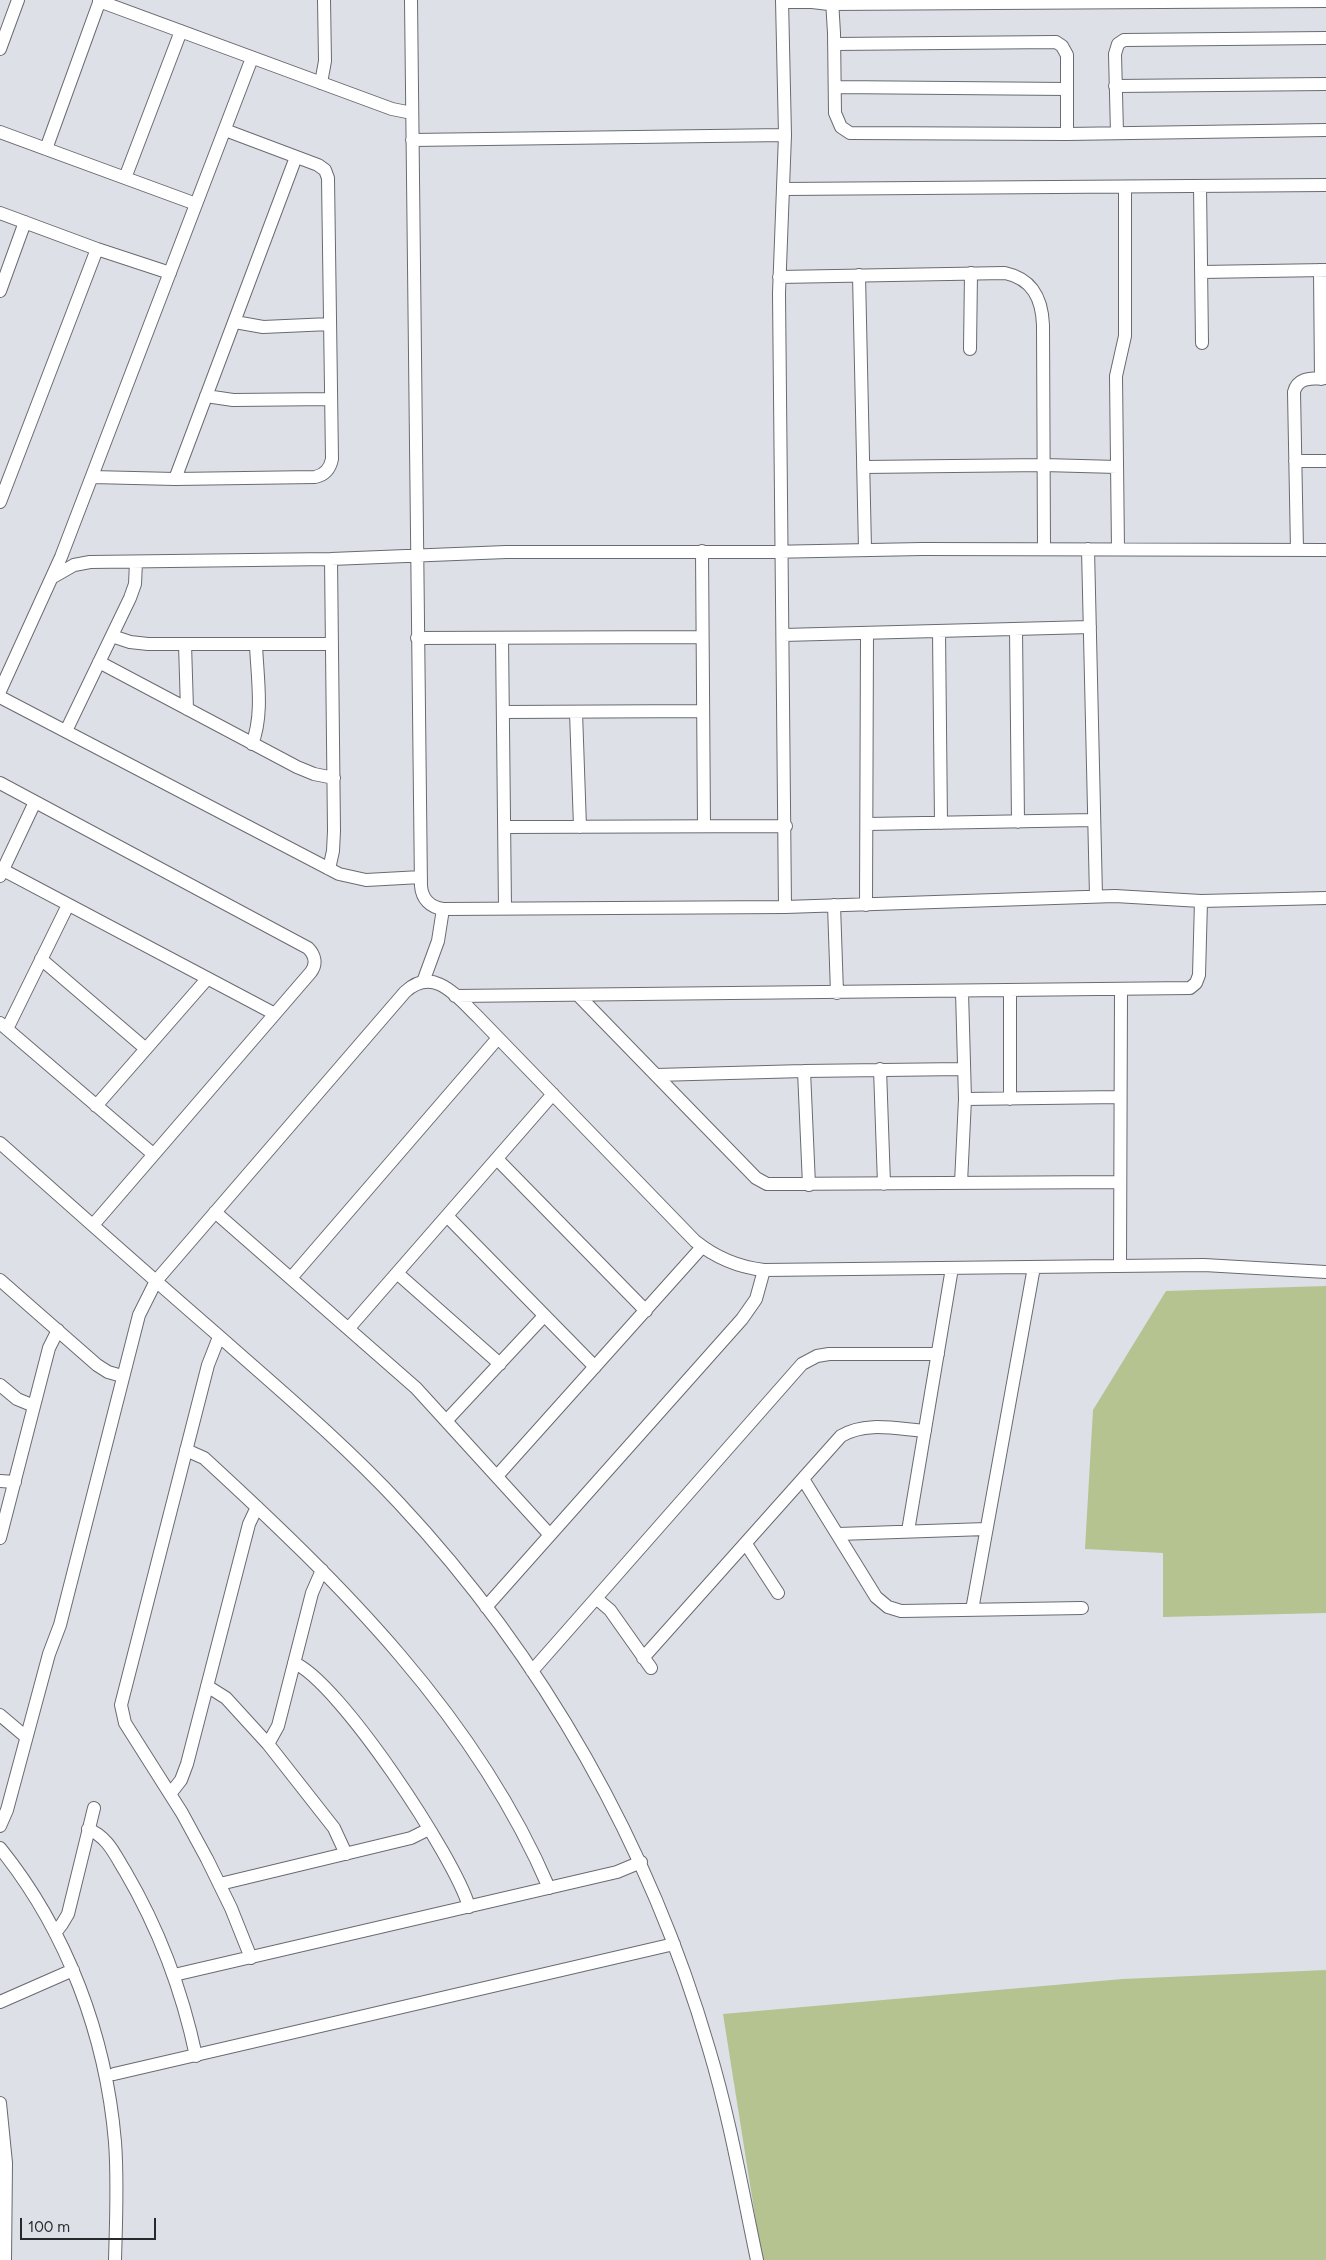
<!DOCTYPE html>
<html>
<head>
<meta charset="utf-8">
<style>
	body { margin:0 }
	#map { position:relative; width:1326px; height:2260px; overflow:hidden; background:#dee0e7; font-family:Figtree,sans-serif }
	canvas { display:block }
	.scale { position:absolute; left:20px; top:2218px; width:136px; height:22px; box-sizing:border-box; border:2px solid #28292b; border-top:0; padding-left:6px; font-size:15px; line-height:18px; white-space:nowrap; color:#28292b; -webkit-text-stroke:4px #dee0e7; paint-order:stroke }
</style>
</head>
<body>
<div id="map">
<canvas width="1326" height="2260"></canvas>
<div class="scale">100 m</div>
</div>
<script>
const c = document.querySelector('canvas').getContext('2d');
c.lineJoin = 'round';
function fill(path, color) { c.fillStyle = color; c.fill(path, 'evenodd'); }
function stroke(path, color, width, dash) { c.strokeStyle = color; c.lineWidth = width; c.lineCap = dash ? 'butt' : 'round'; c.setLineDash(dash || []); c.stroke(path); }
fill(new Path2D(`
	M 1326,1286 L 1326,1613 L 1163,1617 L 1163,1553 L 1085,1549 L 1093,1410 L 1166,1291 Z
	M 1326,1970 L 1326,2260 L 762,2260 L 723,2014 L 1123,1979 Z`), '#b4c390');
const minor = new Path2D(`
	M 411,0 L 421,886 C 422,899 430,907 443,909 L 785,907 L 1115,896 L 1201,901 L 1326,898
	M 782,0 L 785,135 L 779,293 L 785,907
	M 832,0 L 834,33 L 835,113 L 841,127 L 850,133 L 1067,134 L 1326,130
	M 99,1 L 392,109 L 412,113
	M 782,2 L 812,2 L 829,4 L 1326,1
	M 834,44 L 1056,42 L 1062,46 L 1067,55 L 1067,134
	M 0,49 L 18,0
	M 321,83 L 325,61 L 324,0
	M 1115,86 L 1326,84
	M 835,87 L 1067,89
	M 0,132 L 196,204
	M 1117,133 L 1115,54 L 1118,44 L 1124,40 L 1326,38
	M 412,140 L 785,135
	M 46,149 L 100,0
	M 125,178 L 181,31
	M 1200,186 L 1202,343
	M 783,189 L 1326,185
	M 0,213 L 97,249 L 170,273
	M 1320,270 L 1321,379
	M 1201,272 L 1326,270
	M 859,275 L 865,549
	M 779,277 L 1005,273 C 1033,279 1042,299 1043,325 L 1044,549
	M 0,291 L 25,222
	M 235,322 L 263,327 L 330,324
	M 970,349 L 971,273
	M 206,396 L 233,400 L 331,399
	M 1295,461 L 1326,461
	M 863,467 L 1044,465 L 1117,467
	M 92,477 L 175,479 L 315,477 C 325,475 330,469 332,459 L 328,178 L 325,170 L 318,165 L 225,130
	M 175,479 L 296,157
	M 0,502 L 97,249
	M 1088,549 L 1096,896
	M 1118,549 L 1116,376 L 1125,336 L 1125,187
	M 1297,550 L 1294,392 C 1298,376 1313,379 1326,378
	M 702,551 L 704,826
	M 53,577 L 74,565 L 90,562 L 331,559 L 506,552 L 767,552 L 922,549 L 1326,550
	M 1016,629 L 1018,822
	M 939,631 L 941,823
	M 783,635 L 1090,627
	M 112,636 L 130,642 L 148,644 L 332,644
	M 417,638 L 702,637
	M 502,638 L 505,908
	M 185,644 L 187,709
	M 99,662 L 297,767 L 314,774 L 334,778
	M 0,691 L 61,557 L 252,58
	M 0,697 L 339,874 L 366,880 L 421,877
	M 503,712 L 703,711
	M 576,712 L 580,827
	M 66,731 L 130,598 L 135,584 L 136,562
	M 252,744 C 264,714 257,676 256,644
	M 0,783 L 308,948 C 315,955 317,964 311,972 L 93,1225
	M 867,824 L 1094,820
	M 504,827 L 786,826
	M 329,869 L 333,851 L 334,831 L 331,559
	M 3,870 L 275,1014
	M 0,876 L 35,802
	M 834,905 L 837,993
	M 866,905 L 867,633
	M 41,959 L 146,1049
	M 423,982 L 438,941 L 443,909
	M 1010,991 L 1010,1099
	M 578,995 L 756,1178 L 767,1184 L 1120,1182
	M 455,996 L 1190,988 L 1196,983 L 1199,975 L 1201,901
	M 0,1023 L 153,1154
	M 7,1029 L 68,905
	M 880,1069 L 884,1184
	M 804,1071 L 809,1185
	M 656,1075 L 804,1071 L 962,1069
	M 965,1099 L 1120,1097
	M 96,1106 L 207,979
	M 0,1143 C 73,1208 146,1273 220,1337 C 281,1391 343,1443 399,1503 C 543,1657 650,1846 709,2049 C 730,2119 742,2189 757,2260
	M 497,1159 L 646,1311
	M 961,1183 L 965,1099 L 962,992
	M 215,1212 L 416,1388 L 550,1535
	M 447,1216 L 595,1367
	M 1120,1266 L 1121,990
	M 397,1273 L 500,1364
	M 291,1278 L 498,1038
	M 0,1280 L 97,1365 L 108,1372 L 122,1376
	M 349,1328 L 553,1094
	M 219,1337 L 208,1365 L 121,1705 L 125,1723 L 182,1813 L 207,1859 L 231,1908 L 251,1958
	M 0,1385 L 17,1399 L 34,1406
	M 447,1420 L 544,1316
	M 186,1450 L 204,1458 C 340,1583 475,1715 549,1888
	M 497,1476 L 702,1247
	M 803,1479 L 876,1597 L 888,1607 L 901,1611 L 1082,1608
	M 0,1481 L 15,1482
	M 908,1531 L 952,1268
	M 838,1534 L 986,1529
	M 0,1538 L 49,1348 L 58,1330
	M 746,1544 L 778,1593
	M 597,1599 L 610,1610 L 651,1668
	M 486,1607 L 742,1319 L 756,1299 L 764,1270
	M 972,1610 L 1034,1267
	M 643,1658 L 841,1436 C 866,1421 897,1429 925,1431
	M 294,1663 C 338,1680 456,1859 469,1907
	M 532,1671 L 802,1364 L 817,1356 L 829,1354 L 938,1354
	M 207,1686 L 226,1698 L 268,1744 L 334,1828 L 346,1854
	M 0,1715 L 26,1737
	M 268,1744 L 278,1726 L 312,1593 L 322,1570
	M 170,1794 L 181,1780 L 187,1764 L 249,1524 L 257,1507
	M 0,1826 L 7,1810 L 49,1654 L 60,1625 L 139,1315 L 156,1281 L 405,992 C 434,965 457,997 478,1017 L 695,1241 C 716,1258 737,1267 764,1270 L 1204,1265 L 1326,1272
	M 88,1829 C 108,1837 115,1855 125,1871 C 159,1929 182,1990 196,2056
	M 0,1848 C 67,1931 106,2036 115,2142 C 118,2181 116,2221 115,2260
	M 220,1884 L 411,1838 L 429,1829
	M 55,1933 L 62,1924 L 68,1914 L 94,1808
	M 174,1975 L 617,1872 L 641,1862
	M 0,2002 L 73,1970
	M 114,2074 L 674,1944
	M 0,2103 L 6,2163 L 5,2260`);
stroke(minor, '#6a6b72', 14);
stroke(minor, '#fff', 12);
</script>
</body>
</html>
